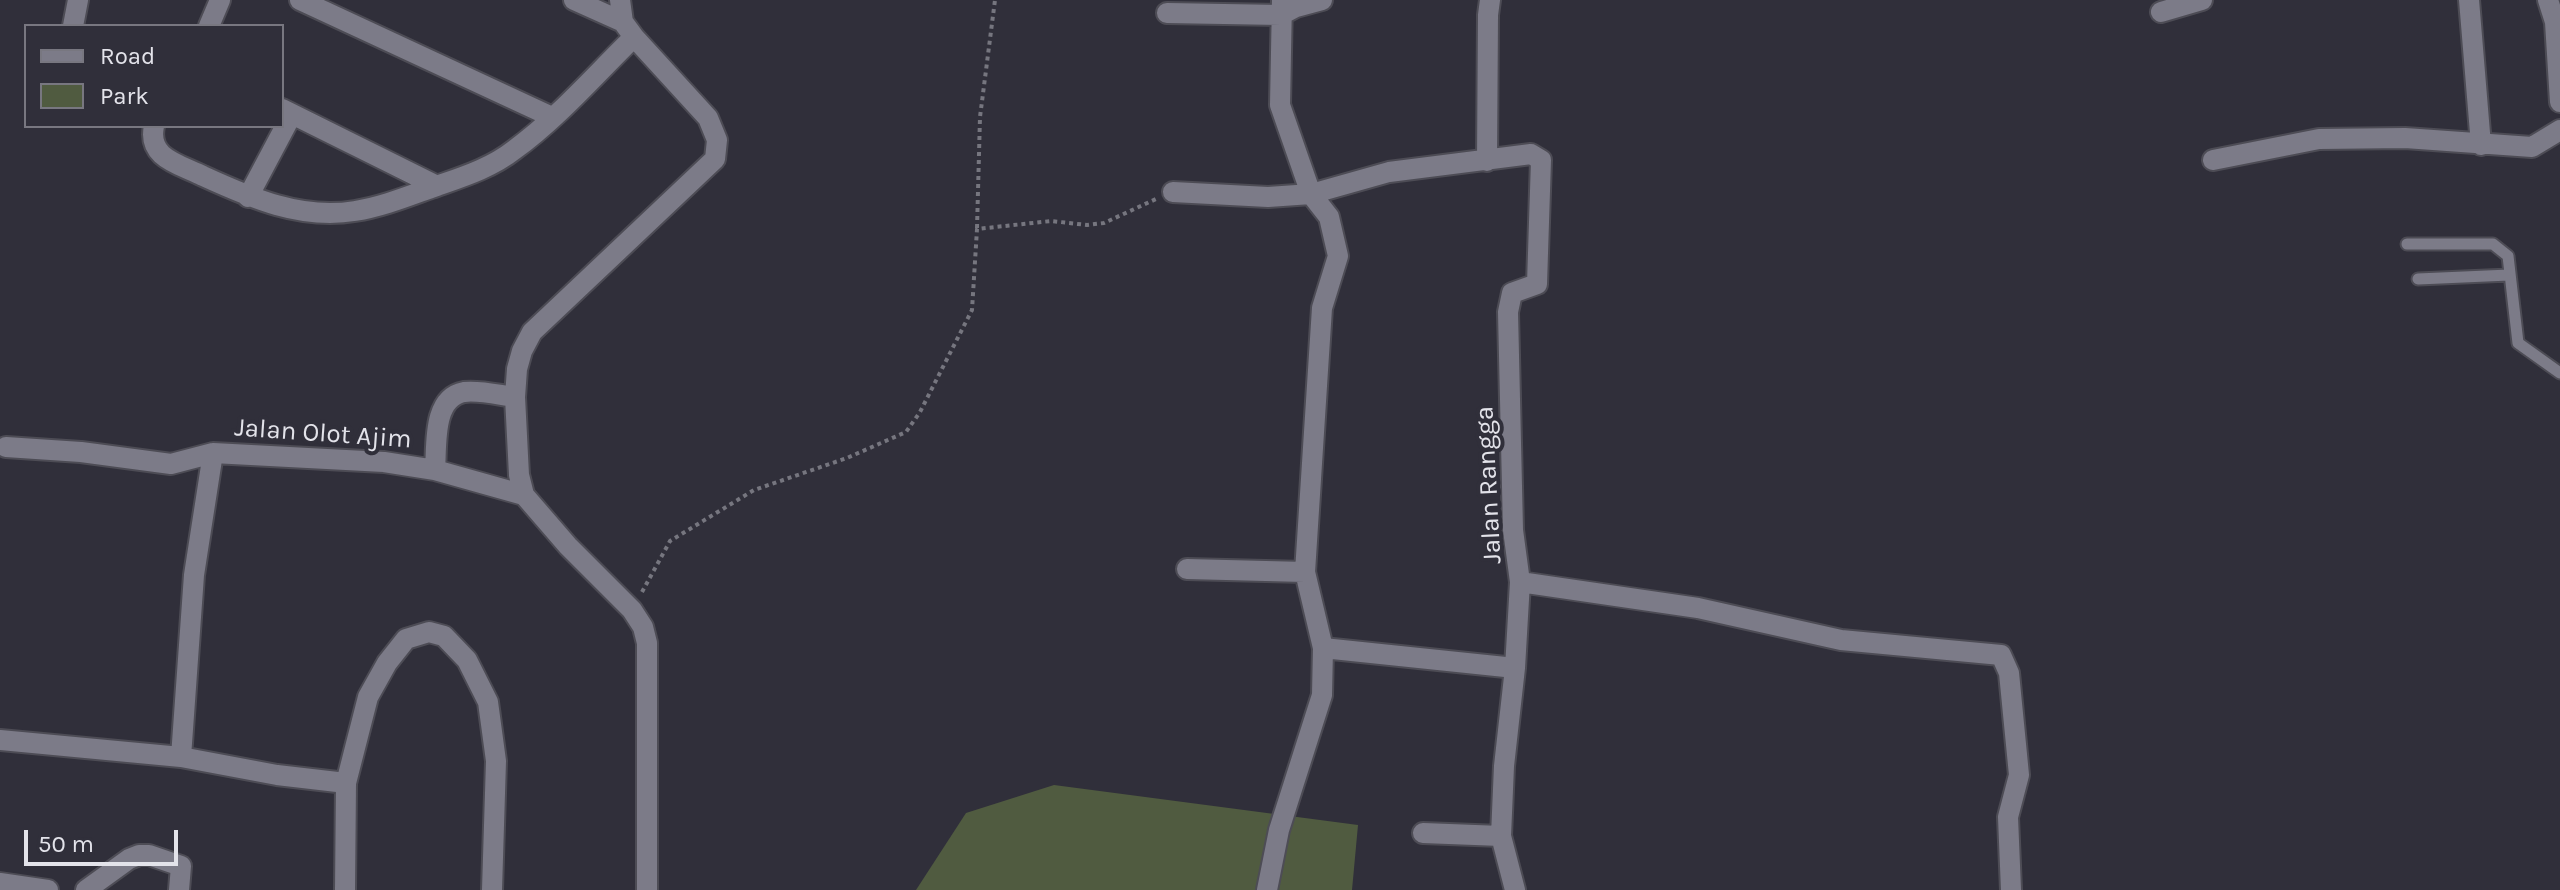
<!DOCTYPE html>
<html>
<head>
<meta charset="utf-8">
<style>
	body { margin:0 }
	#map { position:relative; width:2560px; height:890px; overflow:hidden; background:#302f3a; font-family:Karla,sans-serif }
	canvas { display:block }
	.legend { position:absolute; left:24px; top:24px; width:260px; height:104px; box-sizing:border-box; background:#302f3a; border:2px solid #787780; margin:0; padding:10px 14px; list-style:none; font-size:24px; color:#e3e3ea }
	.legend li { display:flex; align-items:center; gap:16px; height:40px }
	.legend b { width:40px; border:2px solid #787780 }
	.scale { position:absolute; left:24px; top:830px; width:154px; height:36px; box-sizing:border-box; border:4px solid #e3e3ea; border-top:0; padding-left:10px; font-size:24px; line-height:28px; white-space:nowrap; color:#e3e3ea; -webkit-text-stroke:6px #302f3a; paint-order:stroke }
</style>
</head>
<body>
<div id="map">
<canvas width="2560" height="890"></canvas>
<ul class="legend">
<li><b style="height:10px;background:#7c7b88"></b>Road</li>
<li><b style="height:22px;background:#505b40"></b>Park</li>
</ul>
<div class="scale">50 m</div>
</div>
<script>
const c = document.querySelector('canvas').getContext('2d');
c.lineJoin = 'round';
function fill(path, color) { c.fillStyle = color; c.fill(path, 'evenodd'); }
function stroke(path, color, width, dash) { c.strokeStyle = color; c.lineWidth = width; c.lineCap = dash ? 'butt' : 'round'; c.setLineDash(dash || []); c.stroke(path); }
function label(font, color, halo, rows, align = 'center') {
  c.font = font + ' Karla,sans-serif'; c.lineWidth = 8; c.setLineDash([]); c.textBaseline = 'middle'; c.strokeStyle = halo; c.fillStyle = color; for (const [text, x, y, turn = 0] of rows) {
    c.save(); c.translate(x, y); c.rotate((+turn || 0) * Math.PI / 180); c.textAlign = isNaN(turn) ? turn : align; if (halo) c.strokeText(text, 0, 0); c.fillText(text, 0, 0); c.restore();
  }
}
fill(new Path2D(`
	M 1054,785 L 1358,825 L 1352,890 L 916,890 L 966,813 Z`), '#505b40');
const service = new Path2D(`
	M 2407,244 L 2493,244 L 2508,256 L 2518,343 L 2560,373
	M 2418,279 L 2509,275`);
const minor = new Path2D(`
	M 300,0 L 552,117
	M 574,0 L 623,22
	M 620,0 L 623,22 L 634,37 L 708,118 L 717,140 L 715,159 L 532,332 L 522,351 L 517,369 L 515,397 L 519,475 L 524,495 L 568,546 L 632,610 L 643,627 L 647,643 L 647,890
	M 1282,0 L 1280,105 L 1311,194 L 1389,172 L 1531,154 L 1541,160 L 1537,284 L 1512,293 L 1508,312 L 1513,530 L 1520,582 L 1698,608 L 1841,640 L 2001,655 L 2009,673 L 2019,775 L 2008,817 L 2011,890
	M 2469,0 L 2481,145
	M 2548,0 L 2555,22 L 2560,102
	M 2161,12 L 2202,0
	M 1167,13 L 1281,15 L 1296,7 L 1322,0
	M 73,26 L 78,0
	M 209,26 L 220,0
	M 282,109 L 437,186
	M 154,126 C 147,158 179,164 203,176 C 251,198 301,220 355,211 C 381,207 406,197 431,188 C 459,178 490,169 514,150 C 558,118 595,75 634,37
	M 2213,160 L 2319,139 L 2405,138 L 2532,147 L 2560,130
	M 1487,161 L 1488,15 L 1490,0
	M 1173,192 L 1268,197 L 1311,194 L 1329,217 L 1338,256 L 1322,308 L 1305,572 L 1323,648 L 1322,695 L 1279,830 L 1267,890
	M 248,197 L 292,114
	M 6,447 L 81,452 L 171,464 L 213,453
	M 435,470 C 437,445 432,398 464,392 C 480,390 499,395 515,397
	M 1187,569 L 1305,572
	M 1323,648 L 1515,668
	M 0,740 L 181,757
	M 346,783 L 277,775 L 181,757 L 194,575 L 213,453 L 384,462 L 435,470 L 524,495
	M 1423,833 L 1501,836
	M 0,883 L 48,890
	M 86,890 L 129,859 L 139,855 L 149,855 L 181,866 L 179,890
	M 345,890 L 346,783 L 368,697 L 387,663 L 406,639 L 429,632 L 444,636 L 467,660 L 488,702 L 496,761 L 492,890
	M 1515,890 L 1501,836 L 1504,766 L 1515,668 L 1520,582`);
stroke(service, '#4d4c55', 15);
stroke(minor, '#4d4c55', 24);
stroke(new Path2D(`
	M 977,228 L 980,117 L 995,0
	M 642,592 L 670,541 L 754,490 L 847,458 L 906,432 L 920,412 L 972,310 L 977,229 L 1051,221 L 1087,225 L 1104,223 L 1156,199`), '#76767f', 4, [4, 4]);
stroke(service, '#7c7b88', 11);
stroke(minor, '#7c7b88', 20);
label('26px', '#e3e3ea', '#302f3a', [
	["Jalan Olot Ajim",323,434,4],
	["Jalan Rangga",1489,485,-93]
]);
</script>
</body>
</html>
